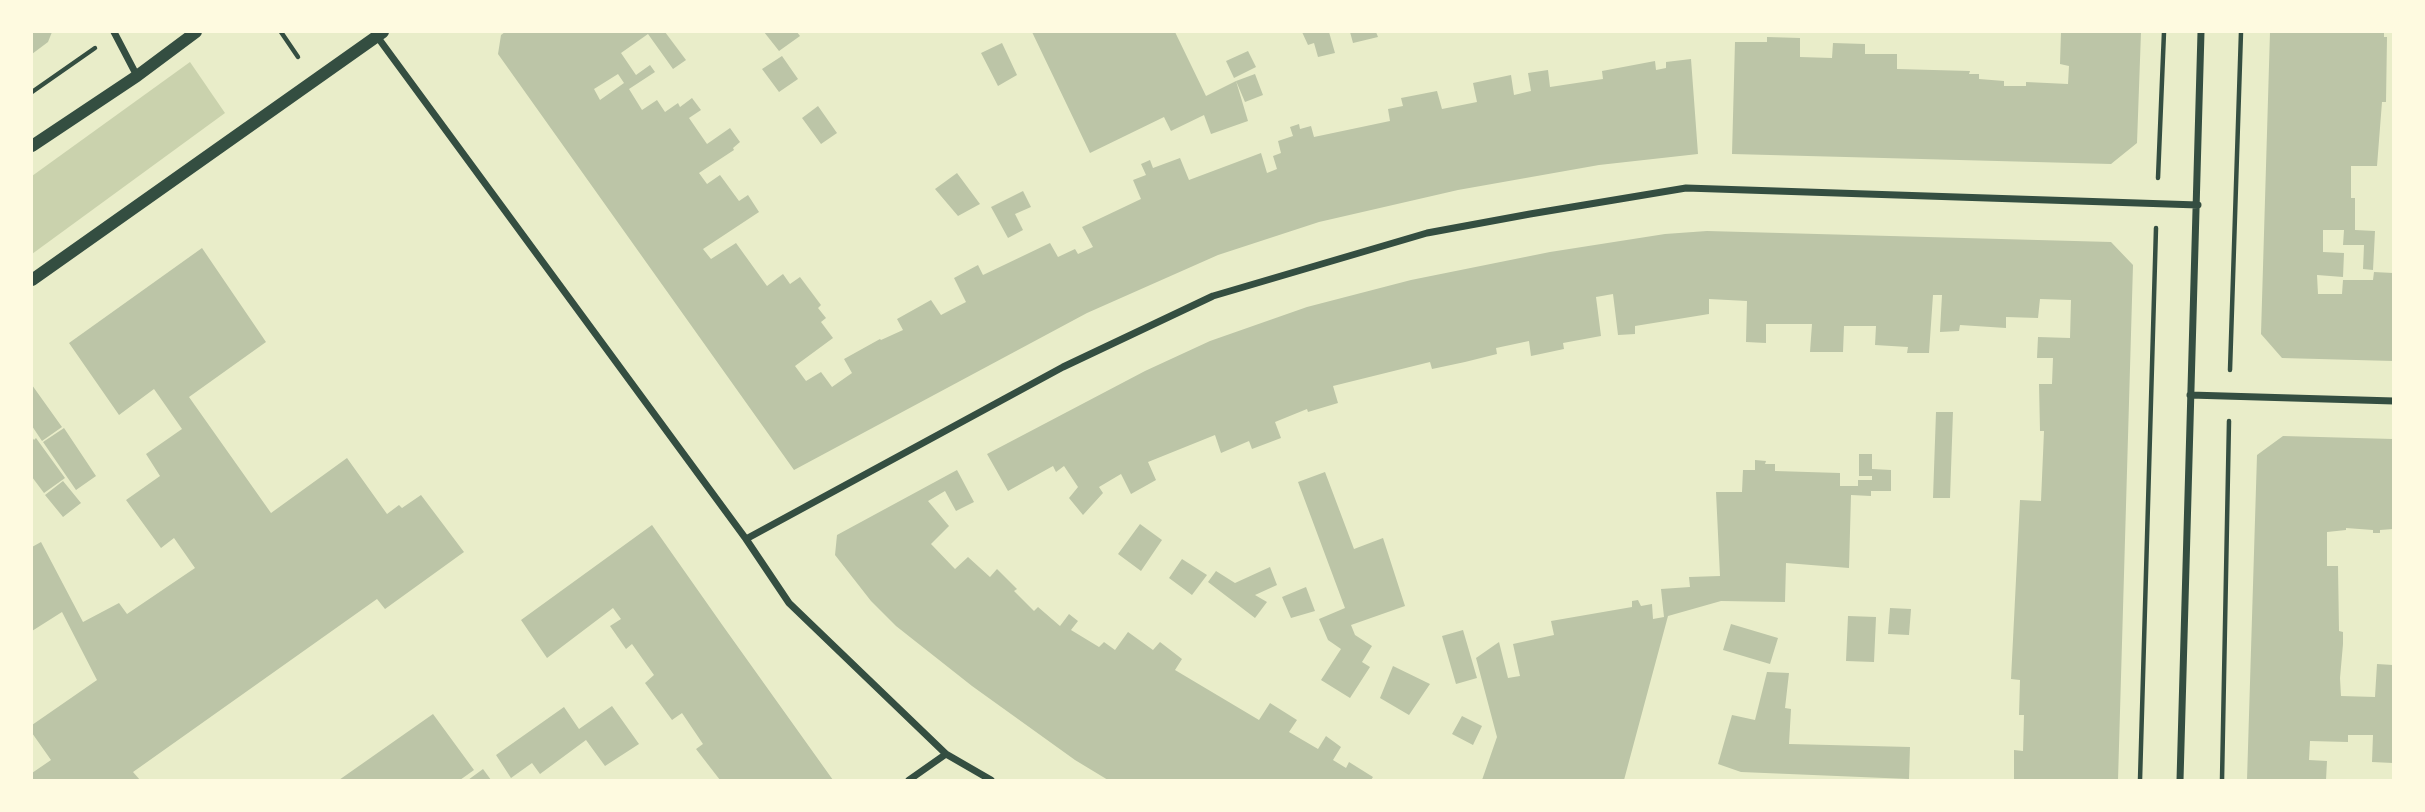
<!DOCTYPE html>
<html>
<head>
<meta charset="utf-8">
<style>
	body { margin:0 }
	#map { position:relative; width:2425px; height:812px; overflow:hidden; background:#e9edc9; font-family:Karla,sans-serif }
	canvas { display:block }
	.frame { position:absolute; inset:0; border:33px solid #fefae0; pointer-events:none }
</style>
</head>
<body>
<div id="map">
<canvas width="2425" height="812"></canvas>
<div class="frame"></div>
</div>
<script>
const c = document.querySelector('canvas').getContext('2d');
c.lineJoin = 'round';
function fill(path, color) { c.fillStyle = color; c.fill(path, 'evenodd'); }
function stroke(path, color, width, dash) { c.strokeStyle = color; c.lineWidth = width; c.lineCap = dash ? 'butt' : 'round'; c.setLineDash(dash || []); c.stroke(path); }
fill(new Path2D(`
	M 190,62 L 225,113 L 32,254 L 32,176 Z`), '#cad2ad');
fill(new Path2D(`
	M 32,32 L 52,32 L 48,42 L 32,54 Z
	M 505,32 L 665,32 L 686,60 L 673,69 L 648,34 L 621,53 L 636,75 L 650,65 L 655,72 L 629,89 L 642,110 L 657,100 L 665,112 L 678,103 L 680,107 L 692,98 L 701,110 L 689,118 L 707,144 L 730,128 L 740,142 L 733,148 L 734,150 L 699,173 L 707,184 L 720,175 L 739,201 L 748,195 L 759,212 L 703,249 L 711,259 L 736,243 L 767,286 L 783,274 L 790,284 L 800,277 L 821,305 L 818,308 L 826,318 L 821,322 L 833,338 L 795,366 L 806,381 L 821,372 L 832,387 L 852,373 L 844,359 L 880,339 L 881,340 L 903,330 L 897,319 L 931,300 L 941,315 L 966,302 L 954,278 L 978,265 L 983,275 L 1050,243 L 1058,257 L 1075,249 L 1078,254 L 1093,247 L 1082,227 L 1141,199 L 1133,180 L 1146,175 L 1141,164 L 1150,160 L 1153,168 L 1180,158 L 1189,180 L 1261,153 L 1267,173 L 1277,169 L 1273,156 L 1281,153 L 1278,141 L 1293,136 L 1290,127 L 1299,124 L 1300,129 L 1311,126 L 1314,137 L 1390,121 L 1388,109 L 1403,106 L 1401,98 L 1437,91 L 1442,109 L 1477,102 L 1473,83 L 1511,75 L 1514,95 L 1531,91 L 1528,73 L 1548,70 L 1550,87 L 1603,79 L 1602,71 L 1655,61 L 1656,70 L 1666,68 L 1666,62 L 1691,59 L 1698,154 L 1599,165 L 1458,190 L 1319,222 L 1218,255 L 1087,313 L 794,470 L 498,54 L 501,35 ZM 618,74 L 624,83 L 600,100 L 594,89 Z
	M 764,32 L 797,32 L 800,36 L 779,51 Z
	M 1032,32 L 1175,32 L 1206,96 L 1236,81 L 1248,121 L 1211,134 L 1204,115 L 1171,131 L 1164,117 L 1090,153 Z
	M 1302,32 L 1329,32 L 1335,53 L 1318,57 L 1314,43 L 1308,45 Z
	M 1350,32 L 1376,32 L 1378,37 L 1353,43 Z
	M 2061,32 L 2141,32 L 2137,143 L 2111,164 L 1732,154 L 1735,42 L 1767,42 L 1767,37 L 1800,38 L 1800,57 L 1832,58 L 1833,43 L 1865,44 L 1865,54 L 1897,54 L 1897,69 L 1970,71 L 1969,74 L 1979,74 L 1979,79 L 2004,81 L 2004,86 L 2026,86 L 2026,82 L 2068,84 L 2069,66 L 2060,64 Z
	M 2270,32 L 2384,32 L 2384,37 L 2387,37 L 2386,102 L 2382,102 L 2377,166 L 2351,166 L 2351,198 L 2355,198 L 2355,230 L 2375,231 L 2373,270 L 2363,269 L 2364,245 L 2343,245 L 2344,230 L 2323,230 L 2323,252 L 2344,253 L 2343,277 L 2317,275 L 2318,294 L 2342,294 L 2343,280 L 2373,280 L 2374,272 L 2393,273 L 2393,361 L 2282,358 L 2261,334 Z
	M 1002,43 L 1017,75 L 998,86 L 981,53 Z
	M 1248,51 L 1256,67 L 1234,78 L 1226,61 Z
	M 782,56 L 798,79 L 779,92 L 762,69 Z
	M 1255,74 L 1263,95 L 1245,102 L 1236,81 Z
	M 818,106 L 837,133 L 821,144 L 802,118 Z
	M 957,173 L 980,204 L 958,216 L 935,189 Z
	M 1023,191 L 1031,207 L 1015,214 L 1023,230 L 1008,238 L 991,207 Z
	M 1707,231 L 2111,242 L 2133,265 L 2118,780 L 2014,780 L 2014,750 L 2023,751 L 2024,715 L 2019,715 L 2020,680 L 2011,679 L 2020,500 L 2041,501 L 2044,431 L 2040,431 L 2039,384 L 2052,384 L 2053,358 L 2037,358 L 2038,337 L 2070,338 L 2071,300 L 2040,299 L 2038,318 L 2006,317 L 2006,328 L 1960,325 L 1959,331 L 1940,332 L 1942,295 L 1933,295 L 1929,353 L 1907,353 L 1908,347 L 1875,345 L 1876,326 L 1844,326 L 1843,352 L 1810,352 L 1812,324 L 1766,324 L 1766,343 L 1746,342 L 1747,301 L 1709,299 L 1709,314 L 1635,326 L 1635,334 L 1618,335 L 1613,294 L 1596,297 L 1601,336 L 1563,343 L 1564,349 L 1531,356 L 1529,341 L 1496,348 L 1497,354 L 1465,362 L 1432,369 L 1430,362 L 1333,386 L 1338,403 L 1308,412 L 1307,409 L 1275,422 L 1281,438 L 1252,449 L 1249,441 L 1221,453 L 1215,435 L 1148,462 L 1156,480 L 1131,494 L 1121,474 L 1099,487 L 1103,493 L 1083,515 L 1069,498 L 1078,487 L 1064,466 L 1056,472 L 1053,466 L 1008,491 L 987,454 L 1145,371 L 1210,341 L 1307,307 L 1411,280 L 1550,252 L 1665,234 Z
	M 202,248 L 266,342 L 189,397 L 271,513 L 347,458 L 387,514 L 399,505 L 402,508 L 421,495 L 464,552 L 385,609 L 377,599 L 133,772 L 140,780 L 32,780 L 32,773 L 51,760 L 32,733 L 32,725 L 97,680 L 62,612 L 32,631 L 32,547 L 41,542 L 83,622 L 119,603 L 127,614 L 195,568 L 174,538 L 161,548 L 126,500 L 160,476 L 146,454 L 182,429 L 154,389 L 119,415 L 69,343 Z
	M 32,385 L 62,427 L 42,441 L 32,426 Z
	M 1936,412 L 1953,412 L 1950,498 L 1933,498 Z
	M 64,428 L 96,476 L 76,490 L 43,442 Z
	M 2283,436 L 2393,439 L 2393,529 L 2380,530 L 2380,533 L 2373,533 L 2373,530 L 2346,528 L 2346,530 L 2327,532 L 2327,566 L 2338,566 L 2339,631 L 2343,632 L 2343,644 L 2340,678 L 2341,696 L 2375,697 L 2377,664 L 2393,665 L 2393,763 L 2372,762 L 2373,735 L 2348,735 L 2348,742 L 2310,741 L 2309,760 L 2327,761 L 2326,780 L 2247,780 L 2257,455 Z
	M 32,437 L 34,440 L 36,438 L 65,478 L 44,493 L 32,477 Z
	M 1859,454 L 1872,454 L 1872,469 L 1891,470 L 1891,491 L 1871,491 L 1871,496 L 1851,495 L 1849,568 L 1786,563 L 1785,602 L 1721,601 L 1668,616 L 1624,780 L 1482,780 L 1497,737 L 1476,658 L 1499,642 L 1508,678 L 1520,676 L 1513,644 L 1554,635 L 1551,621 L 1632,607 L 1632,601 L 1638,600 L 1641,606 L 1652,604 L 1653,619 L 1664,617 L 1661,589 L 1690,587 L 1689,577 L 1720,576 L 1716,492 L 1742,492 L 1743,470 L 1755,470 L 1755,460 L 1766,461 L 1765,464 L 1775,464 L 1775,471 L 1840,473 L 1840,486 L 1858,486 L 1858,480 L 1872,480 L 1872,476 L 1859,476 Z
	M 957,470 L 974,502 L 956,511 L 945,491 L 928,501 L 949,526 L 931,544 L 955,569 L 968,557 L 990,577 L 997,569 L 1017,589 L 1014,591 L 1034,611 L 1038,607 L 1060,626 L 1069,614 L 1078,621 L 1071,630 L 1099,647 L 1104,642 L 1115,650 L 1128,632 L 1153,650 L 1160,642 L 1182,659 L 1175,670 L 1259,720 L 1270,703 L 1297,720 L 1289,732 L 1318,749 L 1326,736 L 1341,747 L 1333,760 L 1346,768 L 1349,762 L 1373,777 L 1371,780 L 1108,780 L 1075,760 L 972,686 L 896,626 L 871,601 L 835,555 L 837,535 Z
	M 1325,472 L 1354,549 L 1383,538 L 1405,606 L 1351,625 L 1355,635 L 1372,646 L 1362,662 L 1370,667 L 1350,698 L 1321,680 L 1341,649 L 1328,640 L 1319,619 L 1345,608 L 1298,482 Z
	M 63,481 L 81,503 L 63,517 L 45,495 Z
	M 1140,524 L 1162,540 L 1141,571 L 1118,554 Z
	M 652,525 L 723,626 L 833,780 L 720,780 L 696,749 L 703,744 L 682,713 L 672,720 L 645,683 L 654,675 L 632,644 L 626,649 L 610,626 L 621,619 L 613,608 L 547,658 L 521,620 Z
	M 1182,559 L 1207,575 L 1192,595 L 1169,578 Z
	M 1270,567 L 1277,585 L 1255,595 L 1267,602 L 1255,618 L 1208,582 L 1216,571 L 1235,583 Z
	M 1306,587 L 1315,611 L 1291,618 L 1282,597 Z
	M 1890,608 L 1911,609 L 1909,635 L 1888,634 Z
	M 1848,616 L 1876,617 L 1874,662 L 1846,661 Z
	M 1731,624 L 1778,638 L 1770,664 L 1723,650 Z
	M 1463,630 L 1477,678 L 1456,684 L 1442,636 Z
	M 1393,666 L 1430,684 L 1409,715 L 1380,698 Z
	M 1767,672 L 1789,673 L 1785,708 L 1791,709 L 1789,744 L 1910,747 L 1909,779 L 1741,772 L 1718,764 L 1732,715 L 1755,720 Z
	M 612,706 L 639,744 L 605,766 L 586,740 L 540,774 L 532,763 L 511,778 L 496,755 L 564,707 L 579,729 Z
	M 433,714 L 474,770 L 460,780 L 339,780 Z
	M 1462,716 L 1482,726 L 1473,745 L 1452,734 Z
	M 483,769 L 491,780 L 468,780 Z`), '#bcc5a7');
stroke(new Path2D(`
	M 281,32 L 298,57
	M 32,92 L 95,48
	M 2158,178 L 2164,32
	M 2230,370 L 2241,32
	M 2140,780 L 2156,228
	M 2222,780 L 2229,421`), '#344e41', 4.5);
stroke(new Path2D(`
	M 114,32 L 137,76
	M 376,35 L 746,539 L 789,603 L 946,754 L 991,780
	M 2190,395 L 2394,401
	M 746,539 L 1063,367 L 1213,296 L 1427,233 L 1530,214 L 1686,188 L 2198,205
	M 909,780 L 946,754
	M 2180,780 L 2201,32`), '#344e41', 7);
stroke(new Path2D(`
	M 32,146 L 137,76 L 196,32
	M 32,280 L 383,32`), '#344e41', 12);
</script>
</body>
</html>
